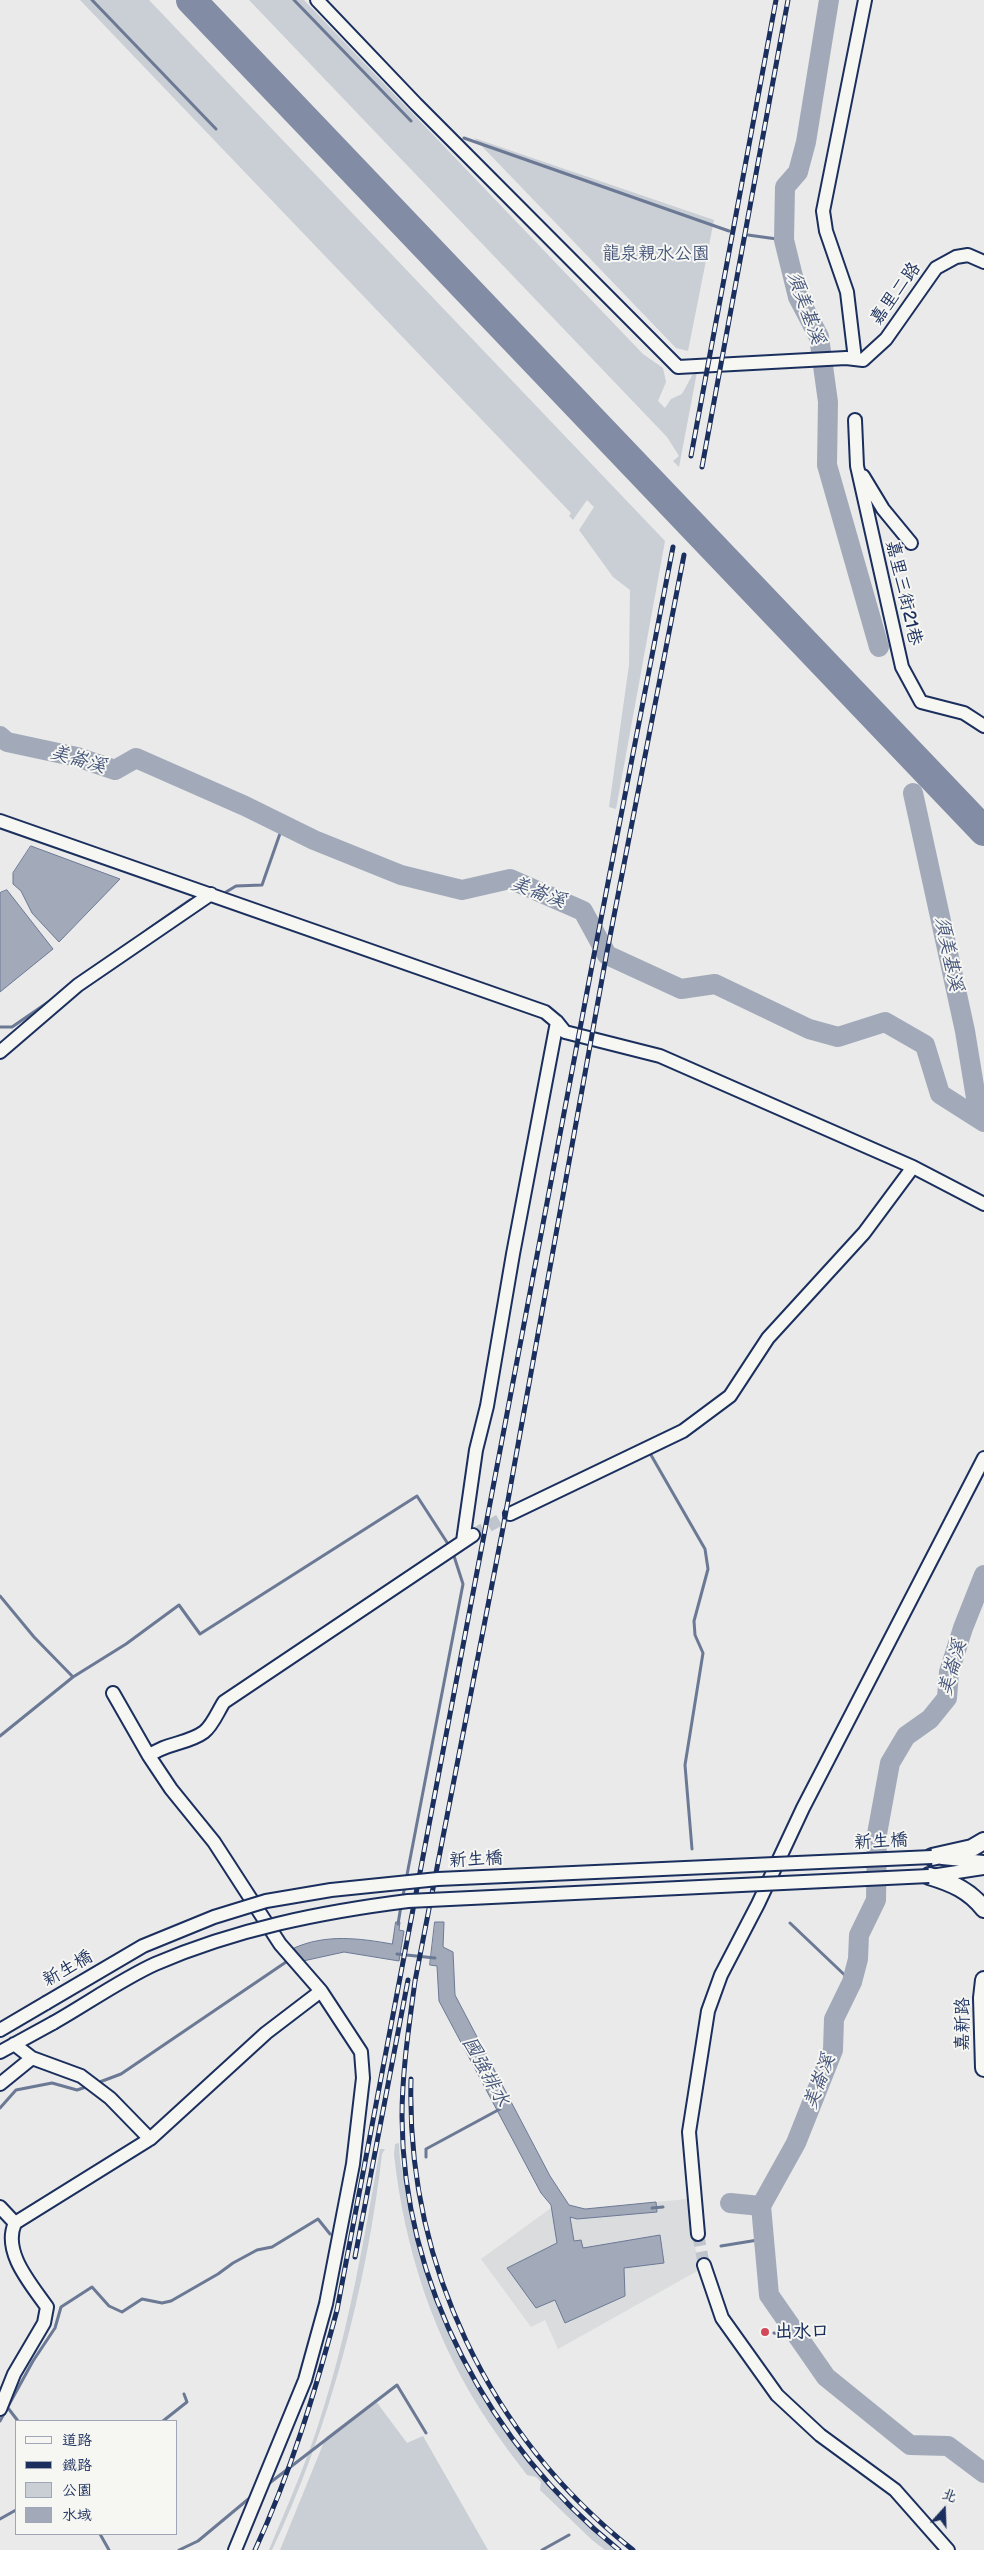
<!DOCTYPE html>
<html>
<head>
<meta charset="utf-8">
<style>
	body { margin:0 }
	#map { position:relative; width:984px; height:2550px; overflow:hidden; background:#e9eae9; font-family:"Balsamiq Sans","LXGW WenKai TC",sans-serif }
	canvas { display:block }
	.legend { position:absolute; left:15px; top:2420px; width:162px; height:115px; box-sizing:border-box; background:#f6f6f2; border:1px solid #9ea6b7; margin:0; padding:6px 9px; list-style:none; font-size:15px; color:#1b2f5e }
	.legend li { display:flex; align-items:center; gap:10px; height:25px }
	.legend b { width:25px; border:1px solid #9ea6b7 }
	.north { position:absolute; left:919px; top:2485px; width:50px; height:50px; -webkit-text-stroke:4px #f6f6f2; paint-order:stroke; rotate:20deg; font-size:14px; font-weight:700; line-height:20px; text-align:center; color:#1b2f5e }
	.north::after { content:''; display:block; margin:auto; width:18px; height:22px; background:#1b2f5e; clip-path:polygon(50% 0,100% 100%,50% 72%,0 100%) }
</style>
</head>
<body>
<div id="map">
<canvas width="984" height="2550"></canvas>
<ul class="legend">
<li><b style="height:6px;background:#f6f6f2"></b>道路</li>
<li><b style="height:6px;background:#1b2f5e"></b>鐵路</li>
<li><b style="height:14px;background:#caced5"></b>公園</li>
<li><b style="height:14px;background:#a2aaba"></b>水域</li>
</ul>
<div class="north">北</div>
</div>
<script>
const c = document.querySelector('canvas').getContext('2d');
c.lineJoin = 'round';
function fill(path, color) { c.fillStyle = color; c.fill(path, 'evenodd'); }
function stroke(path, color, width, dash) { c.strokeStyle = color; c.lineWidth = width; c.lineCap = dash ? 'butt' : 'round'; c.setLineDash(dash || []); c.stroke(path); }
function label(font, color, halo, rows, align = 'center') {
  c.font = font + ' "Balsamiq Sans","LXGW WenKai TC",sans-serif'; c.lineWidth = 4; c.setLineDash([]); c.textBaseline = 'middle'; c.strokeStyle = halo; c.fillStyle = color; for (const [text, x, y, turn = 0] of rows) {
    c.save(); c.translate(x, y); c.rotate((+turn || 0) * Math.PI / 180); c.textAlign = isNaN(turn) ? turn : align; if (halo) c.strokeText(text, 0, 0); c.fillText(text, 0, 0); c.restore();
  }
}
fill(new Path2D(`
	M 687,2199 L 699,2270 L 558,2349 L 545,2320 L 531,2327 L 481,2259 L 551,2208 L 569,2206 L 585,2209 Z`), '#dadcde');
fill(new Path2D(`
	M 80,0 L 149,0 L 665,541 L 616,809 L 609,807 L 629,665 L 630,590 L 613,577 L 579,530 L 594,507 L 587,500 L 573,520 L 569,516 L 571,513 Z
	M 249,0 L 304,0 L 643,354 L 663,368 L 666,382 L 658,401 L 665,408 L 671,399 L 682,394 L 694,372 L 697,372 L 679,467 L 673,461 L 679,456 L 667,437 Z
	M 474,138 L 714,220 L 688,351 L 676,348 Z
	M 399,2143 C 399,2162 404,2177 407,2195 C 429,2334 507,2462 616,2550 L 605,2550 L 592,2540 L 540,2490 L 541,2482 L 536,2477 L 527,2475 C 514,2458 501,2441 489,2423 C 435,2343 404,2249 394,2154 L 395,2144 Z
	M 380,2149 L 385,2149 L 382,2154 C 367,2285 329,2431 272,2550 L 269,2550 C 287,2506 307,2462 321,2416 C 349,2329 364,2239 380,2149 Z
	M 375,2400 L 407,2443 L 423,2436 L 488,2550 L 280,2550 L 326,2437 Z`), '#caced5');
const water = new Path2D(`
	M 31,846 L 120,879 L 59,942 L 32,913 L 21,891 L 13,884 L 13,873 Z
	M 7,890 L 53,949 L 0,992 L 0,893 Z
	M 396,1922 L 400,1922 L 399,1930 L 404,1931 L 399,1961 L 344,1952 L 303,1961 L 294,1948 C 326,1934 358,1938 392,1944 Z
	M 435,1922 L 444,1922 L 443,1947 L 453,1952 L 455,1995 L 550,2176 L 569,2205 L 585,2209 L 656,2202 L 657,2212 L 577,2219 L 570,2217 L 574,2241 L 581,2240 L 583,2248 L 660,2235 L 664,2263 L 624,2268 L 625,2296 L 565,2323 L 555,2300 L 536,2308 L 507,2268 L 557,2243 L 551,2205 L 541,2193 L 439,2001 L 437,1966 L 430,1965 Z`);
fill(water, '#a2aaba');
stroke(water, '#6c7995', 1);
stroke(new Path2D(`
	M 92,0 L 216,129
	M 294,0 L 411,121
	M 464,138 L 729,231
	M 748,235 L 784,240
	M 226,892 L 236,886 L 262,885 L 283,825
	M 147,930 L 190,900 L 196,899
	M 0,1027 L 12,1027 L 57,996
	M 651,1455 L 705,1549 L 708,1569 L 694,1621 L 695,1635 L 703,1653 L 685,1765 L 692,1849
	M 0,1596 L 34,1637 L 73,1677
	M 0,1736 L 73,1677 L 126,1644 L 179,1605 L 200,1634 L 417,1496 L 450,1547
	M 406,1880 L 463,1584 L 453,1553
	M 402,1900 L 405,1886
	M 790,1923 L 852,1982
	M 398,1924 L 401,1906
	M 397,1954 L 435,1958
	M 97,2083 L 121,2074 L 289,1960
	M 0,2108 L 16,2090 L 52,2083 L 77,2090 L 89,2086
	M 426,2157 L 426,2149 L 500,2109
	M 652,2208 L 663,2207
	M 721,2246 L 764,2239
	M 774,2333 L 801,2340
	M 8,2408 L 18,2421
	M 0,2421 L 33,2361 L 55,2328 L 61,2307 L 92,2287 L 109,2306 L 122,2312 L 142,2299 L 162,2303 L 171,2301 L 218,2274 L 233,2263 L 257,2250 L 272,2247 L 318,2219 L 330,2234
	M 163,2421 L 187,2402 L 184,2394
	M 267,2485 L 397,2385 L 426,2433
	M 0,2519 L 16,2510
	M 100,2534 L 109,2550
	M 179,2550 L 198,2541 L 252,2496
	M 542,2550 L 569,2535`), '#6c7995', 3);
stroke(new Path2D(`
	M 829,0 L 806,142 L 798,172 L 785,187 L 784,240 L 798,297 L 819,337 L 828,402 L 827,465 L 879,647
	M 0,736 L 7,742 L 77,757 L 115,770 L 136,758 L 245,806 L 314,840 L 401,875 L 462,890 L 510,879 L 583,911 L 607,955 L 681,989 L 715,984 L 809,1029 L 838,1037 L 885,1022 L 925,1045 L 940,1094 L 984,1122
	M 913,793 L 965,1031 L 979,1116
	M 984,1575 L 963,1628 L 949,1672 L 947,1698 L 930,1719 L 906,1736 L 890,1763 L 877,1834 L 876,1900 L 859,1935 L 858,1959 L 852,1982 L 834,2019 L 833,2050 L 796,2143 L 761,2206 L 769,2295 L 826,2377 L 910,2445 L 948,2446 L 984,2473
	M 730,2203 L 761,2206`), '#a2aaba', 20);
stroke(new Path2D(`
	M 191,0 L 984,831`), '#828ca4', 30);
stroke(new Path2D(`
	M 473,1535 L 510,1514
	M 698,2234 L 704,2265`), '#c0c5cd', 12, [12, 6]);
const minor = new Path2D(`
	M 317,0 L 416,104 L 678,367 L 846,358 L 863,360 L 886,339 L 936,268 L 956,257 L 968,255 L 984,262
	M 855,359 L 847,292 L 826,231 L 823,211 L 865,0
	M 855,420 L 857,466 L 902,667 L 921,702 L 964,713 L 984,726
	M 863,476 L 883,509 L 911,543
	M 0,821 L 545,1012 L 557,1022 L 565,1032 L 660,1056 L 913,1167 L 984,1204
	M 0,1052 L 78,985 L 211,894
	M 510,1514 L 683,1431 L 730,1396 L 768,1338 L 864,1233 L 913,1167
	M 463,1541 L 476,1450 L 487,1406 L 513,1254 L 557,1022
	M 113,1693 L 149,1756
	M 942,1858 L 984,1862
	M 931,1876 L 984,1868
	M 0,2030 L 46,2003
	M 14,2044 L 32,2058 L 81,2076 L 110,2098 L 150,2139
	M 0,2052 L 53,2023
	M 0,2084 L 32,2058
	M 0,2207 L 15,2223
	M 698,2234 L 689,2132 L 708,2011 L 721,1975 L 758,1904 L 803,1808 L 984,1458
	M 704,2265 L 722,2318 L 777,2395 L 820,2435 L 895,2490 L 948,2550
	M 0,2409 L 14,2374 L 44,2323 L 47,2307 C 31,2284 2,2252 15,2223 L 150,2139 L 266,2033 L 321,1991
	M 235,2550 L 305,2380 L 326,2304 L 353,2164 L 363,2078 L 361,2052 L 321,1991 L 280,1944 L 214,1842 L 171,1789 L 149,1756 C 165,1743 188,1744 204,1732 C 213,1725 218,1711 224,1702 L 473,1535`);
const major = new Path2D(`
	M 932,1857 L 972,1848 L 984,1841
	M 929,1876 C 952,1883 969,1890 984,1909
	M 984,1980 L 982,1998 L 984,2068`);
stroke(minor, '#1b2f5e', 16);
stroke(major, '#1b2f5e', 20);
stroke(minor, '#f6f6f2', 12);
stroke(major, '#f6f6f2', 16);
const rail = new Path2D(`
	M 691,456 L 776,0
	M 702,467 L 788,0
	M 411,2079 C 406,2263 489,2436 633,2550
	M 355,2257 L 408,1980
	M 255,2550 C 291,2472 315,2392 337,2310 L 594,955 L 673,547
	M 619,2550 C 490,2446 403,2285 402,2117 C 402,2072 409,2026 415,1981 L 503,1528 L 606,957 L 684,555`);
stroke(rail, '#1b2f5e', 5);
stroke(rail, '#f6f6f2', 3, [9]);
const minorBridge = new Path2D(`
	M 46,2003 L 143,1946 L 214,1917 L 266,1901 L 331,1890 L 438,1879 L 932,1857
	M 53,2023 C 85,2005 122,1979 155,1964 C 236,1929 321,1912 408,1901 L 929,1876`);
stroke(minorBridge, '#1b2f5e', 16, []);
stroke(minorBridge, '#f6f6f2', 12);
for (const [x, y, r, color] of [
	[765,2332,5,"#d1495b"]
]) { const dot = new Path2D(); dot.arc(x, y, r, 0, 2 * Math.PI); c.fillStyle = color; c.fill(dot); stroke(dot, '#f6f6f2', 2); }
label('18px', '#47577c', '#f6f6f2', [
	["龍泉親水公園",656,254]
]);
label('18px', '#1b2f5e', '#f6f6f2', [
	["嘉里二路",896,294,-54],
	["嘉里三街21巷",903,593,77],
	["新生橋",881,1842,-3],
	["新生橋",476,1860,-3],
	["新生橋",68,1969,-30],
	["嘉新路",963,2024,-90]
]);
label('bold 18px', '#1b2f5e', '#f6f6f2', [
	["出水口",775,2332]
], 'left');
label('italic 19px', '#44547a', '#f6f6f2', [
	["須美基溪",805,308,70],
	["美崙溪",78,760,16],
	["美崙溪",538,893,20],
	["須美基溪",948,954,78],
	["美崙溪",953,1668,-74],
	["國強排水",485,2072,61],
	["美崙溪",820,2082,-69]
]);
</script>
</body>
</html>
